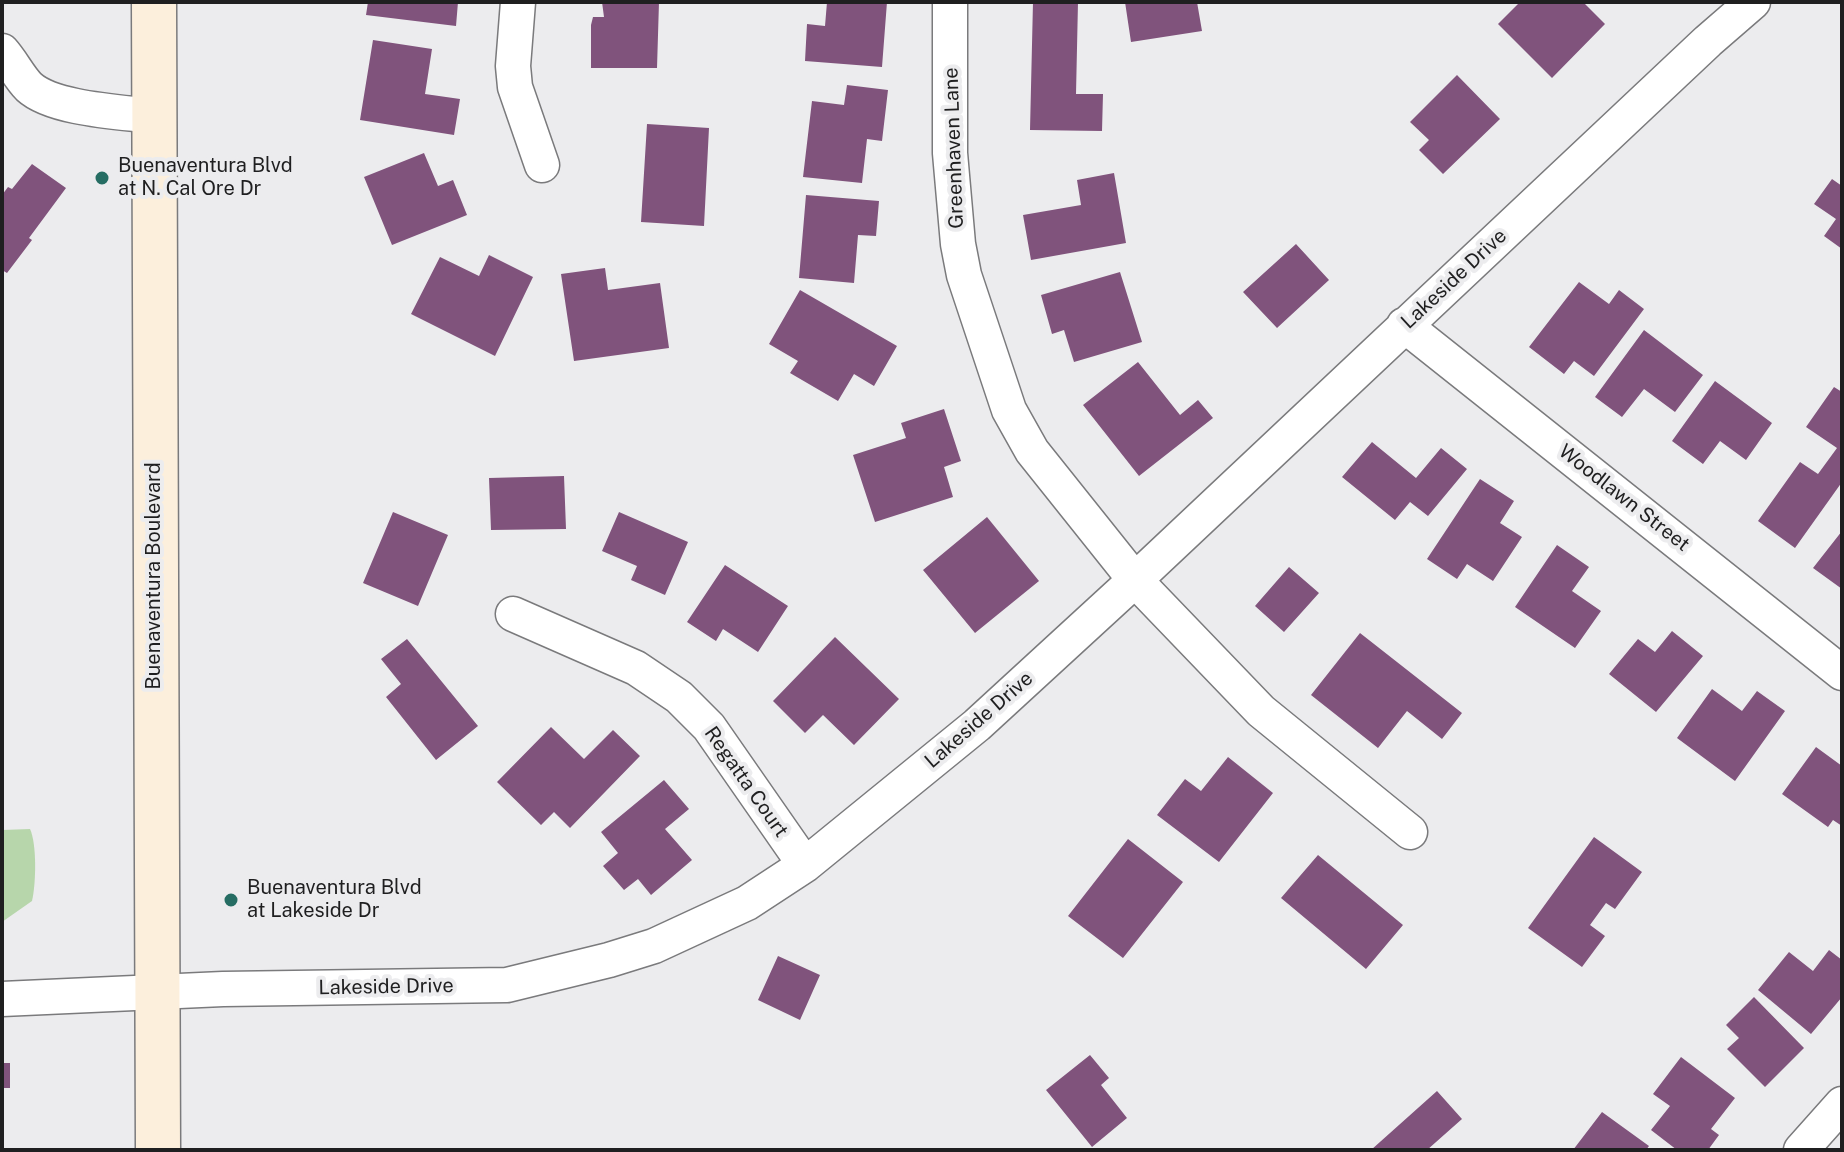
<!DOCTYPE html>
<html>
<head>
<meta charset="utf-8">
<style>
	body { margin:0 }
	#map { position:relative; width:1844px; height:1152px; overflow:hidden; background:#ececee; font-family:"Public Sans",sans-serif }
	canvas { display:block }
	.frame { position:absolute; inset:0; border:4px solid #1f1f20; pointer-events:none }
</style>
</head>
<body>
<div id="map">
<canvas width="1844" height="1152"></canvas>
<div class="frame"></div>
</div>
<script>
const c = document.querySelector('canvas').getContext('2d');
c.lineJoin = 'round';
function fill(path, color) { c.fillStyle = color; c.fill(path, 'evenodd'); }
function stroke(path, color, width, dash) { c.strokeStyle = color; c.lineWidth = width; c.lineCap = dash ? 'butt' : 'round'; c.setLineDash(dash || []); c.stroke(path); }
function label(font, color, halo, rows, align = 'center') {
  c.font = font + ' "Public Sans",sans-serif'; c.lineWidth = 8; c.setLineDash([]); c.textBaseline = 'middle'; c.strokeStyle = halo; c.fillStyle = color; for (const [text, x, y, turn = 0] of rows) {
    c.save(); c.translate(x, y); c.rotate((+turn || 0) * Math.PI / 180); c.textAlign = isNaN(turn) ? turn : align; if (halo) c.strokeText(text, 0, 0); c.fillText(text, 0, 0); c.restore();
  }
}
fill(new Path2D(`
	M 30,829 C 37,844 36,884 32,901 L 2,922 L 2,830 Z`), '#b7d6ab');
fill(new Path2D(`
	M 368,2 L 458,2 L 456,26 L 366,15 Z
	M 602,2 L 659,2 L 657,68 L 591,68 L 591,25 L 593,17 L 604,17 Z
	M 827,2 L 887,2 L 882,67 L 805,61 L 807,24 L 825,26 Z
	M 1033,2 L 1078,2 L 1076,94 L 1103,94 L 1102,131 L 1030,130 Z
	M 1125,2 L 1197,2 L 1202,31 L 1131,42 Z
	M 1520,2 L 1583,2 L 1605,24 L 1552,78 L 1498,24 Z
	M 373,40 L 432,49 L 425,94 L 460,99 L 454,135 L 360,120 Z
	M 1457,75 L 1500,119 L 1443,174 L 1419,150 L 1429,140 L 1410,122 Z
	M 847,85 L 888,90 L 882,141 L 867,139 L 862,183 L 803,177 L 812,101 L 844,105 Z
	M 647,124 L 709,128 L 704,226 L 641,222 Z
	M 424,153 L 438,186 L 453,180 L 467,215 L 392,245 L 364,177 Z
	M 32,164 L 66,188 L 29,238 L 32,240 L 7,273 L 2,270 L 2,195 L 8,187 L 12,189 Z
	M 1114,173 L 1126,243 L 1031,260 L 1023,215 L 1081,205 L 1077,180 Z
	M 1832,179 L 1842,186 L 1842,249 L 1824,236 L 1836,219 L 1814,204 Z
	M 806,195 L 879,201 L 876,236 L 858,235 L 854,283 L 799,278 Z
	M 1296,244 L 1329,280 L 1277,328 L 1243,292 Z
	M 489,255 L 533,277 L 495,356 L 411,314 L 440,257 L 479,276 Z
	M 605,268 L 608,290 L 660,283 L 669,348 L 574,361 L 561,274 Z
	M 1120,272 L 1142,342 L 1074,362 L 1064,330 L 1052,334 L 1041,295 Z
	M 1579,282 L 1609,304 L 1619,290 L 1644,309 L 1594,376 L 1574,361 L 1564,374 L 1529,347 Z
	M 800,290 L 897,346 L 874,386 L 854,374 L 838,401 L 790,373 L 798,361 L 769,344 Z
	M 1644,330 L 1703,375 L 1675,412 L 1644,389 L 1622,417 L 1595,397 Z
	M 1138,362 L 1180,415 L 1198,400 L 1213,418 L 1139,476 L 1083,405 Z
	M 1715,381 L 1772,423 L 1746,460 L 1720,441 L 1703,464 L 1672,441 Z
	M 1834,387 L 1842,392 L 1842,482 L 1795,548 L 1758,521 L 1800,462 L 1818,474 L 1837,448 L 1806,427 Z
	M 944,409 L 961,461 L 944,467 L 953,497 L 875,522 L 853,455 L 906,438 L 901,423 Z
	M 1372,442 L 1416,478 L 1441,448 L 1467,469 L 1428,516 L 1410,502 L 1395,520 L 1342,477 Z
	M 564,476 L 566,529 L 491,530 L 489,478 Z
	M 1480,479 L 1514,501 L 1500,523 L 1522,537 L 1493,581 L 1467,564 L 1457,579 L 1427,559 Z
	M 393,512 L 448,535 L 418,606 L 363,583 Z
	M 619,512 L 688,542 L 665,595 L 631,580 L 637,566 L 602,551 Z
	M 987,517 L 1039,581 L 975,633 L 923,570 Z
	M 1842,531 L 1842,589 L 1813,568 Z
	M 1557,545 L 1589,567 L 1572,591 L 1601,611 L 1575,648 L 1515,607 Z
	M 725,565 L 788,606 L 758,652 L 723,629 L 716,641 L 687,622 Z
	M 1289,567 L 1319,593 L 1284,632 L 1255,606 Z
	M 1672,631 L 1703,656 L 1656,712 L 1609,674 L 1638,639 L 1655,652 Z
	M 1360,633 L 1462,713 L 1442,739 L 1407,711 L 1378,748 L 1311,695 Z
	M 835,637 L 899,699 L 854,745 L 823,715 L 805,733 L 773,701 Z
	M 407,639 L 478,726 L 436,760 L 386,697 L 401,684 L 381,659 Z
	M 1712,689 L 1742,711 L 1757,691 L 1785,711 L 1735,781 L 1677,738 Z
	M 551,727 L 584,759 L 613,730 L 640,756 L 570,828 L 554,812 L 541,825 L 497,782 Z
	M 1816,747 L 1842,766 L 1842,826 L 1833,820 L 1828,827 L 1782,794 Z
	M 1228,757 L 1273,793 L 1219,862 L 1157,815 L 1185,779 L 1201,791 Z
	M 664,780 L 689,809 L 665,829 L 692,860 L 651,895 L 638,879 L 624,890 L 603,866 L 618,853 L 601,832 Z
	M 1594,837 L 1642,872 L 1615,909 L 1606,903 L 1590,925 L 1605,936 L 1582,967 L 1528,928 Z
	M 1128,839 L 1183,882 L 1123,958 L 1068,916 Z
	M 1318,855 L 1403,925 L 1366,969 L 1281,898 Z
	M 1829,950 L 1842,960 L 1842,997 L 1811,1034 L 1758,990 L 1789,952 L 1813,971 Z
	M 778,956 L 820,975 L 800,1020 L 758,1000 Z
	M 1754,997 L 1804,1048 L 1765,1087 L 1727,1049 L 1739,1038 L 1726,1025 Z
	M 1090,1055 L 1109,1078 L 1101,1085 L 1127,1118 L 1092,1147 L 1046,1090 Z
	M 1681,1057 L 1735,1098 L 1711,1129 L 1719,1135 L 1708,1150 L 1677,1150 L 1651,1130 L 1670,1106 L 1653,1094 Z
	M 2,1063 L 10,1063 L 10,1088 L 2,1088 Z
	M 1437,1091 L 1462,1119 L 1427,1150 L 1371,1150 Z
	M 1602,1112 L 1649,1146 L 1646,1150 L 1573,1150 Z`), '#80537c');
const minor = new Path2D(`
	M 518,2 L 513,66 L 515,87 L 542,165
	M 950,2 L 950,153 L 958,244 L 964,275 L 1009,410 L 1032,451 L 1135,580 L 1261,711 L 1410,832
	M 2,51 C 12,62 19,77 29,87 C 53,109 121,112 152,116
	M 1404,325 L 1842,673
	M 513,614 L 636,668 L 679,697 L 709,727 L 805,865
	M 2,999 L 223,989 L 507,985 L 609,960 L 654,946 L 747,903 L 805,865 L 977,725 L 1135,580 L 1708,41 L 1753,2
	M 1801,1150 L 1842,1104`);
const secondary = new Path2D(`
	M 154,2 L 158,1150`);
stroke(minor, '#7a7a7c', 37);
stroke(secondary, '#7a7a7c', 47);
stroke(minor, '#fff', 34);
stroke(secondary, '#fcefdc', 44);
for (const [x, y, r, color] of [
	[102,178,8,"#266d63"],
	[231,900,8,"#266d63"]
]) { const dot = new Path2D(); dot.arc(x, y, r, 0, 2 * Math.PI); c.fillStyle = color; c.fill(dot); stroke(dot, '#ececee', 3); }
label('20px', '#1f1f20', '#ececee', [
	["Greenhaven Lane",954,148,-92],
	["Lakeside Drive",1454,279,-43],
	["Woodlawn Street",1624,498,38],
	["Buenaventura Boulevard",154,576,-90],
	["Lakeside Drive",979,720,-41],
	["Regatta Court",746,782,55],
	["Lakeside Drive",386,987,-1]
]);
label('20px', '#1f1f20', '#ececee', [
	["Buenaventura Blvd",118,166],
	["at N. Cal Ore Dr",118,189],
	["Buenaventura Blvd",247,888],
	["at Lakeside Dr",247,911]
], 'left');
</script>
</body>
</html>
